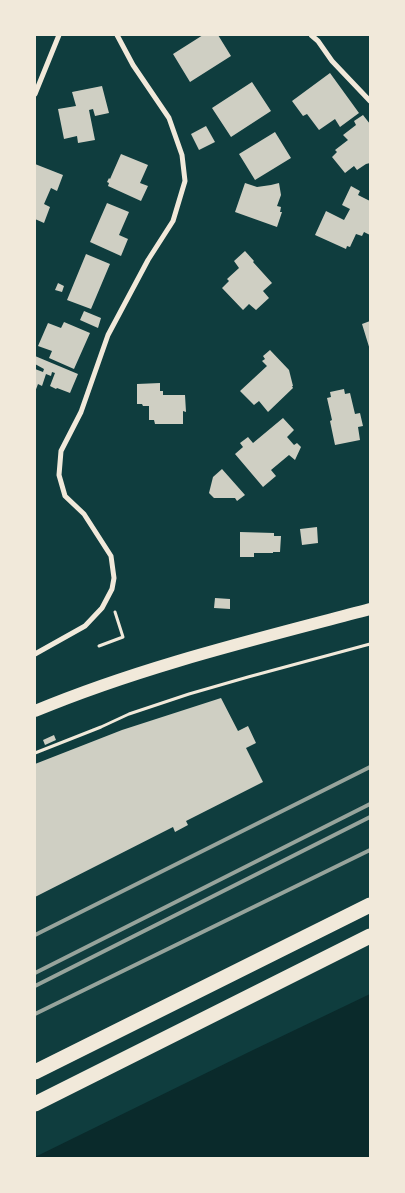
<!DOCTYPE html>
<html>
<head>
<meta charset="utf-8">
<style>
	body { margin:0 }
	#map { position:relative; width:405px; height:1193px; overflow:hidden; background:#0f3d3e; font-family:"Nunito Sans",sans-serif }
	canvas { display:block }
	.frame { position:absolute; inset:0; border:36px solid #f1e9da; pointer-events:none }
</style>
</head>
<body>
<div id="map">
<canvas width="405" height="1193"></canvas>
<div class="frame"></div>
</div>
<script>
const c = document.querySelector('canvas').getContext('2d');
c.lineJoin = 'round';
function fill(path, color) { c.fillStyle = color; c.fill(path, 'evenodd'); }
function stroke(path, color, width, dash) { c.strokeStyle = color; c.lineWidth = width; c.lineCap = dash ? 'butt' : 'round'; c.setLineDash(dash || []); c.stroke(path); }
fill(new Path2D(`
	M 370,994 L 370,1158 L 35,1158 L 35,1157 L 251,1051 Z`), '#0a2a2b');
fill(new Path2D(`
	M 203,35 L 218,35 L 231,56 L 190,82 L 173,54 Z
	M 330,73 L 359,113 L 340,127 L 335,119 L 319,130 L 307,114 L 303,116 L 292,101 Z
	M 252,82 L 271,111 L 231,137 L 212,108 Z
	M 102,86 L 109,113 L 95,116 L 93,109 L 89,110 L 95,140 L 78,143 L 77,136 L 64,139 L 58,109 L 76,106 L 72,92 Z
	M 363,115 L 370,124 L 370,163 L 366,164 L 357,170 L 354,166 L 345,173 L 332,157 L 337,152 L 335,150 L 348,140 L 343,135 L 356,125 L 354,121 Z
	M 206,126 L 215,142 L 199,150 L 191,134 Z
	M 275,132 L 291,158 L 255,180 L 239,154 Z
	M 121,154 L 148,165 L 140,183 L 148,186 L 141,201 L 108,186 L 109,183 L 107,182 L 109,178 L 110,179 Z
	M 35,164 L 63,175 L 57,191 L 51,188 L 44,204 L 50,207 L 44,223 L 35,219 Z
	M 245,183 L 257,187 L 271,185 L 279,183 L 281,195 L 277,206 L 281,207 L 280,212 L 282,212 L 277,227 L 235,212 Z
	M 351,186 L 360,191 L 358,195 L 370,201 L 370,235 L 364,232 L 362,236 L 356,234 L 350,247 L 347,246 L 346,249 L 315,235 L 326,211 L 344,220 L 350,209 L 342,205 Z
	M 107,203 L 129,212 L 119,235 L 128,239 L 121,256 L 90,242 Z
	M 245,251 L 254,261 L 253,262 L 272,283 L 263,291 L 269,298 L 256,310 L 249,304 L 243,310 L 222,288 L 229,281 L 227,279 L 239,268 L 234,261 Z
	M 86,254 L 110,264 L 91,309 L 67,300 Z
	M 58,283 L 64,286 L 62,292 L 55,290 Z
	M 84,311 L 101,318 L 98,328 L 80,320 Z
	M 370,321 L 370,350 L 362,324 Z
	M 64,322 L 90,333 L 74,369 L 49,358 L 52,351 L 38,346 L 48,323 L 61,328 Z
	M 270,350 L 289,370 L 293,386 L 292,386 L 293,388 L 268,412 L 259,401 L 254,405 L 240,391 L 267,366 L 262,361 L 265,359 L 263,356 Z
	M 35,356 L 78,374 L 70,393 L 57,388 L 56,389 L 50,386 L 55,373 L 52,372 L 51,376 L 46,374 L 42,386 L 38,384 L 35,392 L 35,369 L 43,372 L 44,369 L 35,364 Z
	M 160,383 L 160,391 L 163,391 L 163,395 L 185,395 L 186,412 L 183,411 L 183,424 L 155,424 L 154,420 L 149,420 L 149,406 L 143,406 L 142,404 L 137,404 L 137,384 Z
	M 344,389 L 345,394 L 350,393 L 355,414 L 360,413 L 363,426 L 358,427 L 360,440 L 335,445 L 330,421 L 332,420 L 327,398 L 331,397 L 330,392 Z
	M 283,418 L 294,430 L 287,437 L 294,445 L 297,443 L 301,447 L 295,460 L 289,455 L 271,470 L 276,476 L 263,487 L 235,454 L 243,447 L 240,443 L 248,437 L 253,443 Z
	M 222,469 L 245,495 L 237,501 L 235,498 L 214,498 L 209,493 L 213,477 Z
	M 317,527 L 318,543 L 302,545 L 300,529 Z
	M 240,532 L 274,533 L 274,536 L 281,536 L 280,552 L 273,552 L 273,553 L 254,553 L 254,557 L 240,557 Z
	M 215,598 L 230,599 L 230,609 L 214,608 Z
	M 221,698 L 238,731 L 248,726 L 256,743 L 246,748 L 263,782 L 186,821 L 188,825 L 175,832 L 173,827 L 35,897 L 35,764 L 122,730 Z
	M 54,735 L 56,740 L 45,745 L 43,740 Z`), '#cfcfc3');
stroke(new Path2D(`
	M 99,646 L 123,637 L 115,612
	M 35,753 L 101,727 L 129,714 L 189,694 L 248,677 L 370,644`), '#f1e9da', 3);
stroke(new Path2D(`
	M 311,35 L 318,41 L 332,61 L 370,101
	M 35,94 L 59,35
	M 35,654 L 85,626 L 102,608 L 112,589 L 114,578 L 111,556 L 84,514 L 65,496 L 59,475 L 61,451 L 81,412 L 108,335 L 148,260 L 173,221 L 185,181 L 182,155 L 169,118 L 133,65 L 117,35`), '#f1e9da', 5);
stroke(new Path2D(`
	M 35,711 C 143,666 257,639 370,609`), '#f1e9da', 12);
stroke(new Path2D(`
	M 35,1072 L 370,905
	M 35,1104 L 370,936`), '#f1e9da', 15);
stroke(new Path2D(`
	M 35,935 L 370,767
	M 35,973 L 370,804
	M 35,986 L 370,817
	M 35,1014 L 370,850`), '#97a49c', 4);
</script>
</body>
</html>
